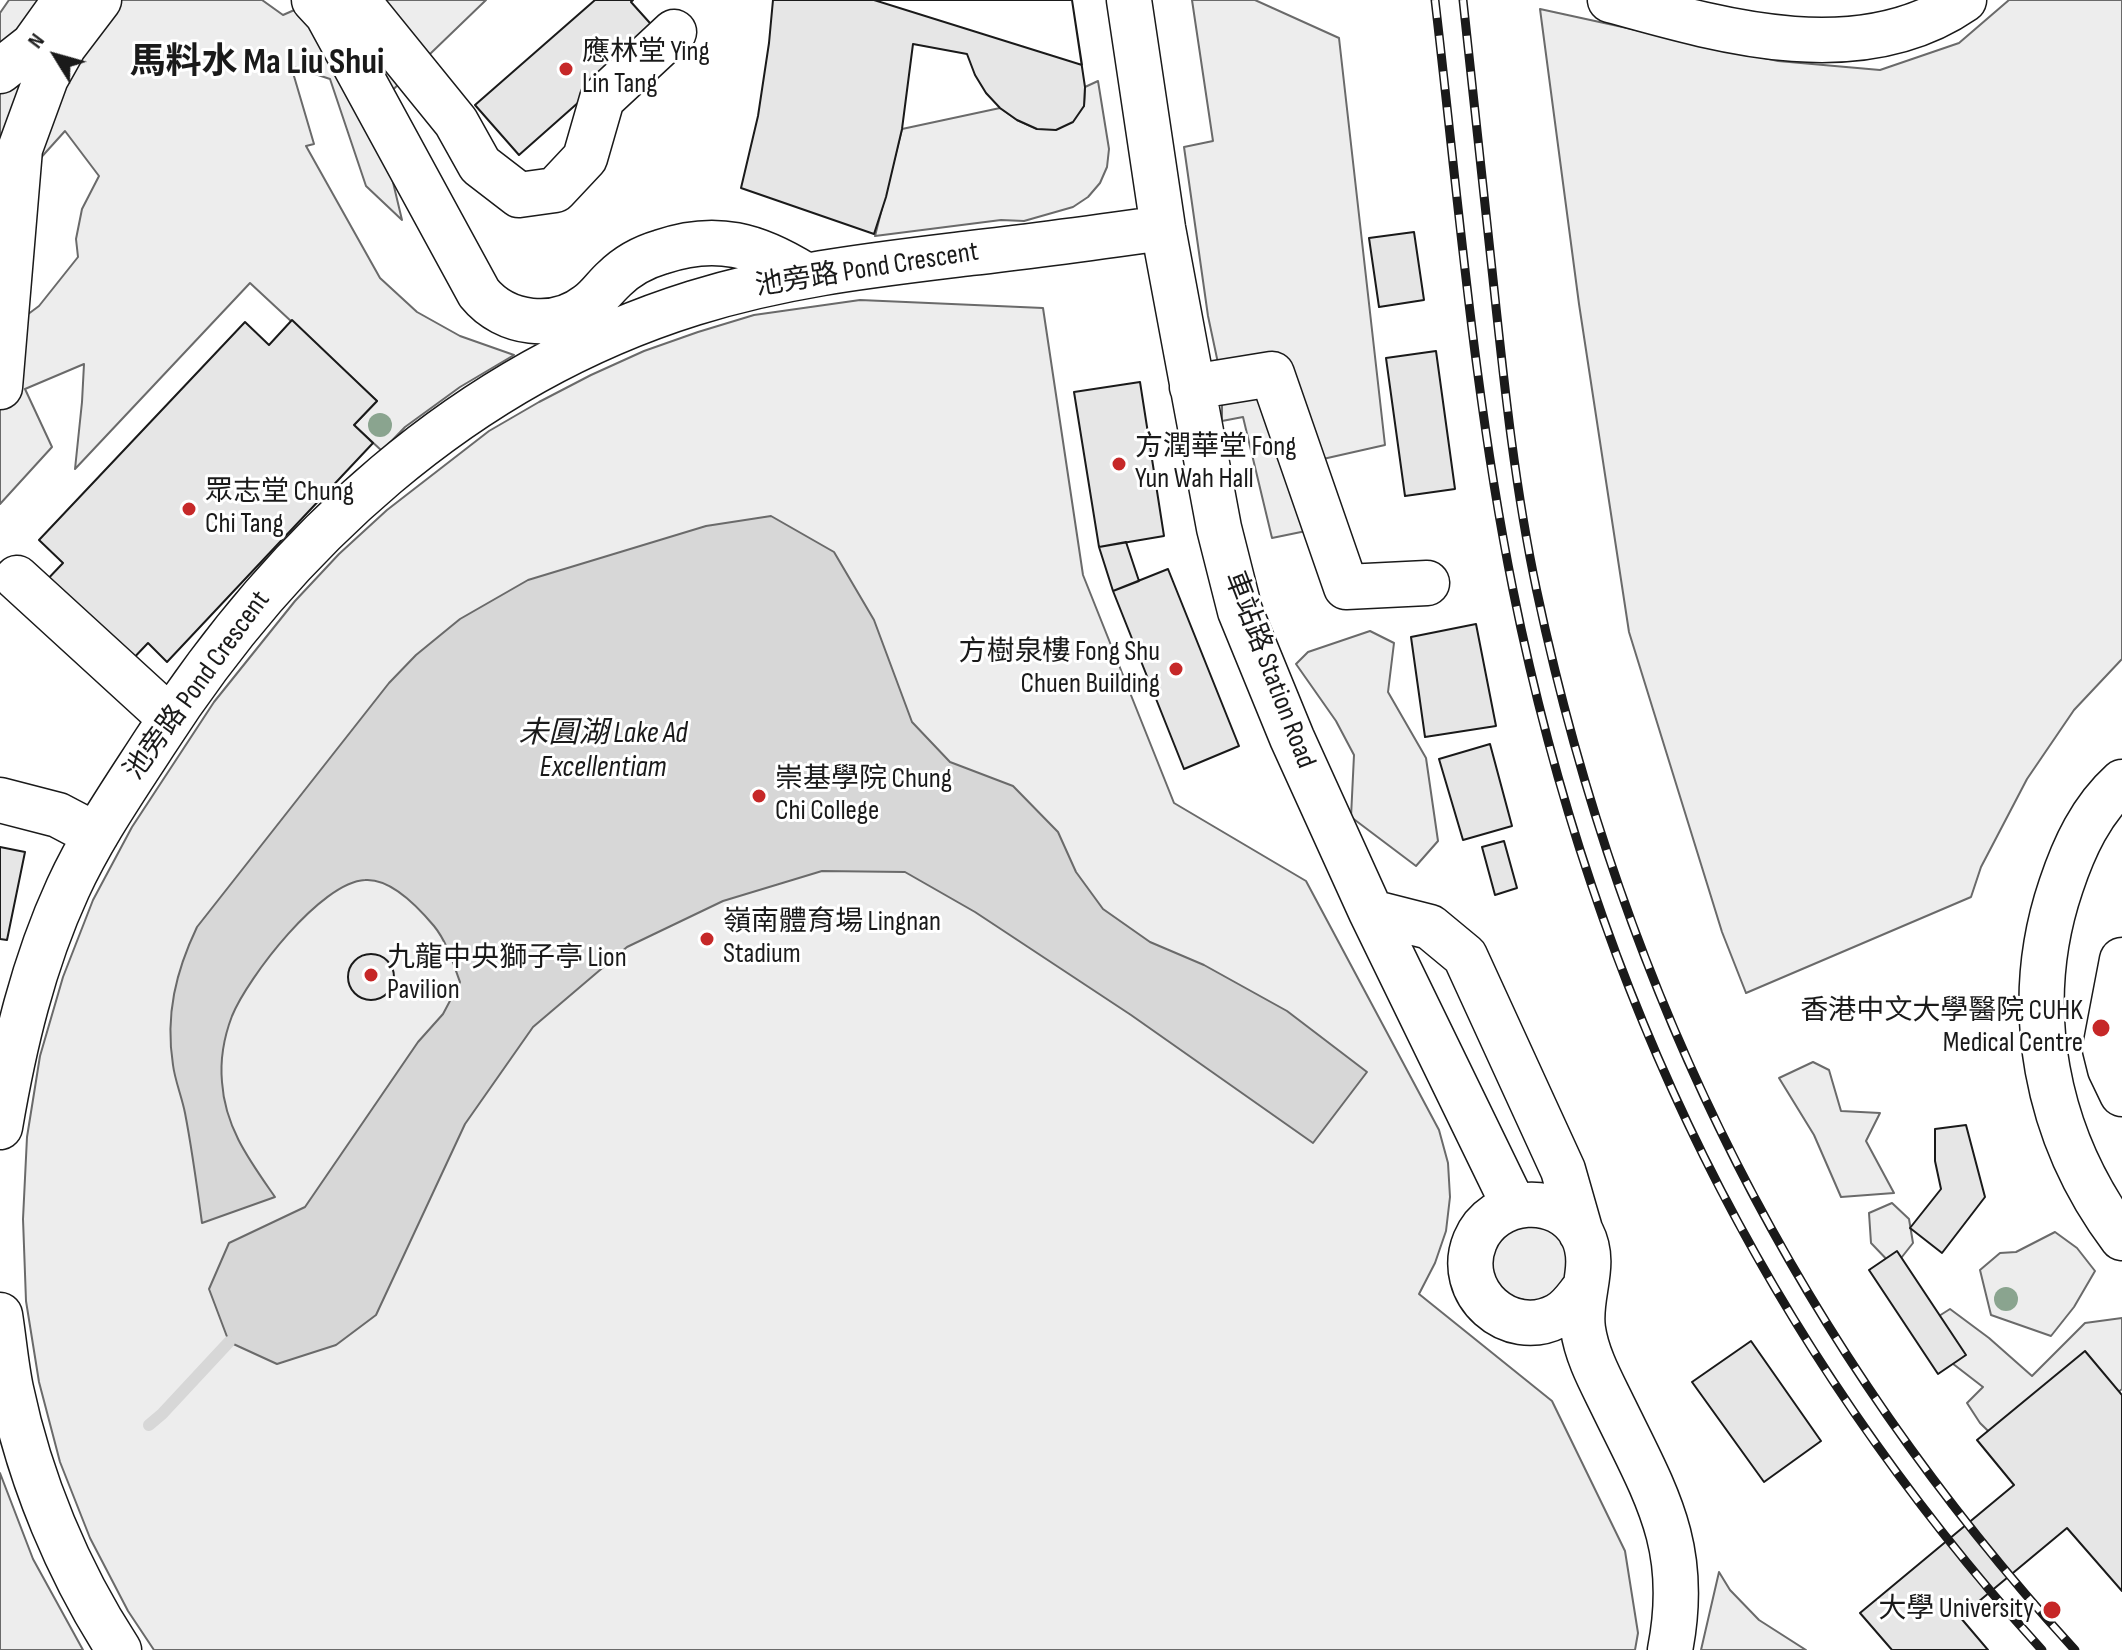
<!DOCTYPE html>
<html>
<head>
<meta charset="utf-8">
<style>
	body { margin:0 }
	#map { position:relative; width:2122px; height:1650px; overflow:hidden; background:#fff; font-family:"Sofia Sans Condensed",sans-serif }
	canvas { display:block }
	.north { position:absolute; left:16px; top:16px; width:80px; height:80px; -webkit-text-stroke:6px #fff; paint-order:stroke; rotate:307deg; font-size:22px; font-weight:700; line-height:32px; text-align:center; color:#1a1a1a }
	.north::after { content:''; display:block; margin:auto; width:28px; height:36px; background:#1a1a1a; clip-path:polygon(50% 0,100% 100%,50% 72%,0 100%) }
</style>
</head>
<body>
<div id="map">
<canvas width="2122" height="1650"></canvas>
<div class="north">N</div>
</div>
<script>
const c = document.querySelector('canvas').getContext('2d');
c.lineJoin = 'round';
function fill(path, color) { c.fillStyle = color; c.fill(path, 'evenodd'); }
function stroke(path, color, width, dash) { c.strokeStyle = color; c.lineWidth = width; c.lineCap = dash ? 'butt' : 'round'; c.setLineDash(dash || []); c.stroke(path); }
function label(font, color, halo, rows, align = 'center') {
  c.font = font + ' "Sofia Sans Condensed","Noto Sans TC",sans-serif'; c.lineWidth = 6; c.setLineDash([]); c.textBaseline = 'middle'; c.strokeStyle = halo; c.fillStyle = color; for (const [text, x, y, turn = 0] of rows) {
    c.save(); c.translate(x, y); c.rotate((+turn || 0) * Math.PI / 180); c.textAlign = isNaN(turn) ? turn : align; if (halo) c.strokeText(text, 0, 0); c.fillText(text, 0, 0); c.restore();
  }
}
const built = new Path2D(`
	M 9,0 L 262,0 L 283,15 L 317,0 L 486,0 L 375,107 L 402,220 L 366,186 L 330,79 L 291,66 L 314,144 L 306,146 L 380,278 L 417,312 L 460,336 L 514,355 L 460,387 L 405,427 L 382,451 L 354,425 L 377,401 L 250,283 L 75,469 L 82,402 L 84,364 L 25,389 L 52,447 L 0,504 L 0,335 L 39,306 L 78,257 L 76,239 L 82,209 L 99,176 L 65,131 L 0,203 L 0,13 Z
	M 1192,0 L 1255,0 L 1339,38 L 1385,445 L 1292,466 L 1306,531 L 1272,538 L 1243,417 L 1222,421 L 1222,382 L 1208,316 L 1184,147 L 1213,141 Z
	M 2009,0 L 2122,0 L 2122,659 L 2074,710 L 2027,779 L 1981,867 L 1971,897 L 1746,993 L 1722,932 L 1629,632 L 1579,304 L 1540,9 L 1778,61 L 1880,70 L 1959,43 Z
	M 1098,81 L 1109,149 L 1107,167 L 1100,183 L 1088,197 L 1073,207 L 1024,221 L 1001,220 L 875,236 L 902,129 L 1000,108 L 1017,120 L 1037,129 L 1084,106 L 1085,87 Z
	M 860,300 L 1043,308 L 1083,575 L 1174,803 L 1306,881 L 1439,1130 L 1448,1163 L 1450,1197 L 1446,1231 L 1435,1263 L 1419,1294 L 1552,1401 L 1625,1551 L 1638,1633 L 1635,1650 L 154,1650 L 128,1611 L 90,1538 L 60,1462 L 39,1382 L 26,1301 L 23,1219 L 27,1137 L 40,1056 L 63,977 L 93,900 L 132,827 L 214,702 L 295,601 L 339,554 L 387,510 L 489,431 L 539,402 L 591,375 L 644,351 L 698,332 L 754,315 Z
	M 1370,631 L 1394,643 L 1388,692 L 1426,758 L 1438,841 L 1416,866 L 1351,817 L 1354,755 L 1336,721 L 1296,664 L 1308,652 Z
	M 1813,1062 L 1829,1070 L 1841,1111 L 1880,1113 L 1866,1141 L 1894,1193 L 1841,1197 L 1814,1135 L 1779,1078 Z
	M 1892,1203 L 1909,1219 L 1913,1243 L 1894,1267 L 1871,1243 L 1869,1213 Z
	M 1516,1225 L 1545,1225 L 1567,1245 L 1571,1274 L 1546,1305 L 1495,1293 L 1487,1255 Z
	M 2055,1232 L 2077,1248 L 2095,1271 L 2074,1307 L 2051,1336 L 1991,1315 L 1980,1270 L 2000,1253 L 2016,1252 Z
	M 1950,1309 L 1989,1338 L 2032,1376 L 2085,1323 L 2122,1318 L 2122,1389 L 2026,1468 L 1980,1423 L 1967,1403 L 1983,1387 L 1926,1343 L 1920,1328 Z
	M 0,1473 L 33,1559 L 83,1650 L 0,1650 Z
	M 1719,1572 L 1730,1590 L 1759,1620 L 1806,1650 L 1701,1650 Z`);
fill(built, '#ededed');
stroke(built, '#6a6a6a', 2);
const water = new Path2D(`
	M 771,516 L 834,552 L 874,620 L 912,722 L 950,762 L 1013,786 L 1058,832 L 1076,872 L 1103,909 L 1150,942 L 1204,965 L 1287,1011 L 1367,1072 L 1313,1143 L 1131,1015 L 975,912 L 905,872 L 822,871 L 723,901 L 627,947 L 533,1027 L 465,1124 L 376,1315 L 336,1345 L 277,1364 L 229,1342 L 209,1289 L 229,1243 L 305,1207 L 418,1042 L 443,1014 L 460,982 C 453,963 447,942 434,926 C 419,908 391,878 365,880 C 321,882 248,977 232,1016 C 224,1037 220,1060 222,1082 C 225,1128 250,1161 275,1197 L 202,1223 C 197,1186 192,1149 185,1113 C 182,1097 175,1081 173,1065 C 165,1015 176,971 197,927 L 389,683 L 416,655 L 460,619 L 528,580 L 706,526 Z`);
fill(water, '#d7d7d7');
stroke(water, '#6a6a6a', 2);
stroke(new Path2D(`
	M 149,1425 L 162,1414 L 229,1342`), '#d7d7d7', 12);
const building = new Path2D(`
	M 595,0 L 633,0 L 631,2 L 658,32 L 519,155 L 475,105 Z
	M 773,0 L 1072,0 L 1085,87 L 1084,106 L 1073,122 L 1056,130 L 1037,129 L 1017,120 L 1000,108 L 986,93 L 975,75 L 967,54 L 913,44 L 902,129 L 886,197 L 874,234 L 741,188 L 758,116 L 769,43 Z
	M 874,0 L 1072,0 L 1082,65 Z
	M 1414,232 L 1424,300 L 1379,307 L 1369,238 Z
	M 292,320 L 377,401 L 354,425 L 373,443 L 167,662 L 148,643 L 128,664 L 43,584 L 63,563 L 39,540 L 245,322 L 269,345 Z
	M 1436,351 L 1455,489 L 1405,496 L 1386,358 Z
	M 1140,382 L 1164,536 L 1099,547 L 1074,392 Z
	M 1126,542 L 1139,581 L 1113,591 L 1099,547 Z
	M 1168,569 L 1239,746 L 1184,769 L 1113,591 Z
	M 1476,624 L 1496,726 L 1425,737 L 1411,637 Z
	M 1490,744 L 1512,826 L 1463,840 L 1439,759 Z
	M 1504,841 L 1517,888 L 1495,895 L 1482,847 Z
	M 0,847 L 25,852 L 7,940 L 0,939 Z
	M348 977a23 23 0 1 1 46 0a23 23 0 1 1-46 0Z
	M 1966,1125 L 1985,1197 L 1942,1253 L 1910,1228 L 1941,1189 L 1935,1161 L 1935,1129 Z
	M 1897,1251 L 1966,1355 L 1938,1374 L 1869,1270 Z
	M 1751,1341 L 1821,1441 L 1764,1482 L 1692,1382 Z
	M 2085,1351 L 2122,1395 L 2122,1591 L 2067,1528 L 1960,1617 L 1988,1650 L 1892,1650 L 1860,1613 L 2014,1485 L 1977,1440 Z`);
fill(building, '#e6e6e6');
stroke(building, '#1a1a1a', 2);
const minor = new Path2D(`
	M 314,0 L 327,14 L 479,293 C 505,325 555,331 588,305 C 598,298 605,287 614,279 C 626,267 644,257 661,252 C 716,233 757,245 805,275
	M 357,0 L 456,122 L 480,165 L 519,195 L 555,190 L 585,158 L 602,99 L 674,32
	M 1129,0 L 1163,228 L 1219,528 L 1240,611 L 1292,738 L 1371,912 L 1514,1206
	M 1610,0 C 1721,31 1860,72 1964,0
	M 0,71 L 33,45 L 63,3
	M 0,387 L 20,149 L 46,78 L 64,46 L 99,0
	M 1192,387 L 1272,374 L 1346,587 L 1427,583
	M 17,578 L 170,718
	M 2122,782 C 2091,810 2074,847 2061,886 C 2020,1007 2046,1137 2122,1238
	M 0,800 L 58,815 L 96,835
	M 1371,912 L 1430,927 L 1465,956 L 1563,1170 L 1581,1233
	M 2122,960 L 2105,1049 L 2110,1069 L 2122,1094
	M 0,1127 C 14,1045 33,964 68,888 C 92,836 124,790 155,742 C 283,543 463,375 694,303 C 788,274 873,265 971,253 C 1035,246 1099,237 1163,228
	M 1583,1290 C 1575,1300 1569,1310 1557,1316 C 1509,1341 1454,1292 1475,1241 C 1493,1197 1559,1191 1582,1234 C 1598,1265 1578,1296 1583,1329 C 1587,1357 1602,1383 1614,1408 C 1657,1496 1690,1548 1670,1650
	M 0,1315 C 4,1340 6,1365 11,1389 C 30,1480 68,1572 119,1650`);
stroke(minor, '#1a1a1a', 47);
stroke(minor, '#fff', 44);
const rail = new Path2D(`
	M 1435,0 C 1458,196 1474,396 1513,590 C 1594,994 1765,1344 2042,1650
	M 1463,0 C 1473,93 1483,186 1493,279 C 1504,383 1515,489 1537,592 C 1622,992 1798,1348 2075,1650`);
stroke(rail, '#1a1a1a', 9);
stroke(rail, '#fff', 6, [18]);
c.fillStyle = '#8aa48f';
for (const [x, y] of [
	[380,425],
	[2006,1299]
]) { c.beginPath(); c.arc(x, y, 12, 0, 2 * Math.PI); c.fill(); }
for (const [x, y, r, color] of [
	[566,69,8,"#c62828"],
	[1119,464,8,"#c62828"],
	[189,509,8,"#c62828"],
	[1176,669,8,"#c62828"],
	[759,796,8,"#c62828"],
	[707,939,8,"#c62828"],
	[371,975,8,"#c62828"],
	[2101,1028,10,"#c62828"],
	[2052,1610,10,"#c62828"]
]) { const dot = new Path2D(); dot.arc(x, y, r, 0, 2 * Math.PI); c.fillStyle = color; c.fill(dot); stroke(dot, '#fff', 3); }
label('28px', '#1a1a1a', '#fff', [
	["應林堂 Ying",582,53],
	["Lin Tang",582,85],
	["方潤華堂 Fong",1135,448],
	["Yun Wah Hall",1135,480],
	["眾志堂 Chung",205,493],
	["Chi Tang",205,525],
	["方樹泉樓 Fong Shu",1160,653,"right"],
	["Chuen Building",1160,685,"right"],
	["崇基學院 Chung",775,780],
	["Chi College",775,812],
	["嶺南體育場 Lingnan",723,923],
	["Stadium",723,955],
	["九龍中央獅子亭 Lion",387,959],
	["Pavilion",387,991],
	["香港中文大學醫院 CUHK",2083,1012,"right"],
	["Medical Centre",2083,1044,"right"],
	["大學 University",2034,1610,"right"]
], 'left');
label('28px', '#1a1a1a', '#fff', [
	["池旁路 Pond Crescent",867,270,-9],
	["車站路 Station Road",1269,670,69],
	["池旁路 Pond Crescent",198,686,-54]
]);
label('italic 30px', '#1a1a1a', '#fff', [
	["未圓湖 Lake Ad",603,734],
	["Excellentiam",603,768]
]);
label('bold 36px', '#1a1a1a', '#fff', [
	["馬料水 Ma Liu Shui",257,64]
]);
</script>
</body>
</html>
